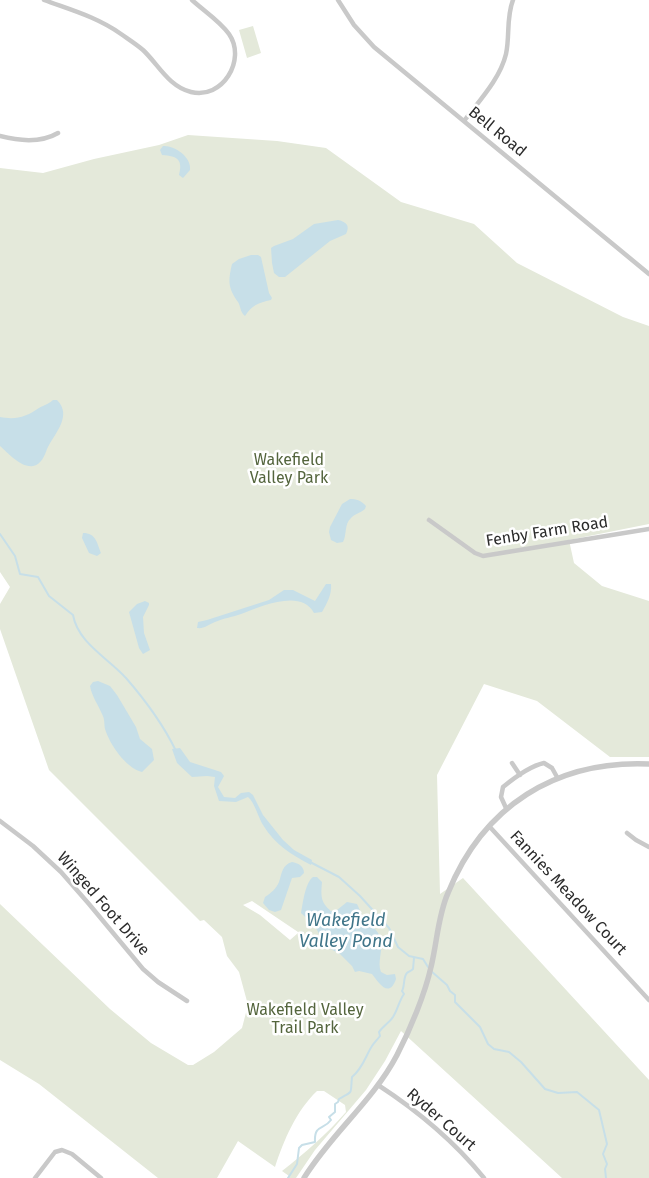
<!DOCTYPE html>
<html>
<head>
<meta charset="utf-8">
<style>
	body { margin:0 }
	canvas { display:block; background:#fff }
</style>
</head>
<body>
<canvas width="649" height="1178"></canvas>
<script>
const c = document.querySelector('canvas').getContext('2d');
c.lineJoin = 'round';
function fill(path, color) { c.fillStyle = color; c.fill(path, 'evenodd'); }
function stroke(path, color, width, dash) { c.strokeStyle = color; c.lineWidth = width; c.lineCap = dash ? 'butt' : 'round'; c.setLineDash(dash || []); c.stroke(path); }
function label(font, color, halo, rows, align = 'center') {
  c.font = font + ' "Fira Sans",sans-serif'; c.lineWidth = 5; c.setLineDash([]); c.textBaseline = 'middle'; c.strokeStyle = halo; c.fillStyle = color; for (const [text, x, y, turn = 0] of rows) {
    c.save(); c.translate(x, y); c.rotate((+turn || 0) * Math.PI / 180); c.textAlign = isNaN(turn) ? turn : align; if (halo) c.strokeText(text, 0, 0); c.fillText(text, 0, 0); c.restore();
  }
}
fill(new Path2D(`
	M 253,26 L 261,53 L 247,58 L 239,30 Z
	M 188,135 L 277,141 L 326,148 L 401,202 L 474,224 L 517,263 L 623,317 L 649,326 L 649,524 L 569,540 L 574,563 L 602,586 L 649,601 L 649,757 L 610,757 L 537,701 L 484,684 L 437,775 L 440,894 L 463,878 L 649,1080 L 649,1178 L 562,1178 L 401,1031 L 385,1061 L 366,1090 L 315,1150 L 296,1178 L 287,1178 L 289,1176 L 282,1171 C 305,1153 327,1134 346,1112 L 345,1105 L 324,1091 L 317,1091 C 296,1111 284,1140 275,1167 L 238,1141 L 217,1178 L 158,1178 L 39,1084 L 0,1060 L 0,904 L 110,1009 L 151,1043 L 188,1065 L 193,1065 L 214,1052 L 242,1028 L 248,1005 L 239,972 L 227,956 L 222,937 L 204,920 L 200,921 L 49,770 L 0,629 L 0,604 L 10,587 L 0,572 L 0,168 L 43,173 L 94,159 L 159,145 ZM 252,901 L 298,932 L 298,933 L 290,940 L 260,915 L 243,905 Z`), '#e4e9da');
fill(new Path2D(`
	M 163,146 C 174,145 192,157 190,170 L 183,178 L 179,175 C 183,160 178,156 162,155 L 160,150 Z
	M 338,220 C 347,222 350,226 346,234 L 330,241 L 285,277 L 279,277 L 274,273 L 272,263 L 271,248 L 274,246 L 293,239 L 314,224 Z
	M 251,255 L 258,255 L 261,257 L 269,293 L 272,298 L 271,300 C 258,303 252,305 245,316 C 240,312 241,307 238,302 C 228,288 228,281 232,264 L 239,259 Z
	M 53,400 L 57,400 C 73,416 54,434 47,449 C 45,455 41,465 33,466 C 21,468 8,453 0,446 L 0,417 C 16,420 26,417 39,408 C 44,405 47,405 53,400 Z
	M 350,499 C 356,499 361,500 366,506 L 365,509 C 361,513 354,514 351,518 C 344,524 347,535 343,542 L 337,543 L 331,540 L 329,532 L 330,527 L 342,504 Z
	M 83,533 C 96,533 97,543 101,553 L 97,556 L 89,553 L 82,538 Z
	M 326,584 L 331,584 C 332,595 327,603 322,612 L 314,613 C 301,588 260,607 241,614 C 233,617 224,618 215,622 C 208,625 204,629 197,628 L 198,622 L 207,620 L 269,600 L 284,590 L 293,590 L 315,601 Z
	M 145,601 L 149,603 L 149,605 L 143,617 L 144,633 L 150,650 L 143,654 L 139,648 L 129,612 L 137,604 Z
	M 98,681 L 110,686 L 117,695 L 136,727 L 140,739 L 152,749 L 154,760 L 142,772 C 126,768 110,745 105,729 C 104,724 105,719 102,714 C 98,704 92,697 90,686 L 93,682 Z
	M 180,748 L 190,762 L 221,772 L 224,776 L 218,787 L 224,797 L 235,798 L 241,793 L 249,792 L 253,795 L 263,815 L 283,840 L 294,850 L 312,860 L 311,865 C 292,855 275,845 263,825 C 258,817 255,803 248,797 L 236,802 L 219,801 L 214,786 L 215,777 L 207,776 L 192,777 L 177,763 L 172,749 Z
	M 292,862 C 298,863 304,866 304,873 L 300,877 L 292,878 L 281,910 L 275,912 L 269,910 L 263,903 L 265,897 C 271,893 276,889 279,882 C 282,873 282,865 292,862 Z
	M 313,877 L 317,877 L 322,882 C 321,895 320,902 331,911 L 337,910 L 347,902 L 357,904 C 359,908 360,911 362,915 C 368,924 379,929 381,940 C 383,951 377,962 381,972 L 387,975 L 395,974 L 396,979 C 389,999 379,983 372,974 L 359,971 L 355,972 L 352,966 L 340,954 L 325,946 L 315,926 L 301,913 C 303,903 305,883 313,877 Z`), '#c7dfe8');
stroke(new Path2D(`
	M 0,534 L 15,556 L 20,574 L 38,577 L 49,596 L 73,615 C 78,643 108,658 126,678 C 146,701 163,724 176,751
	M 310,862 L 339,877 L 360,896 L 389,928 L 398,947 L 409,956 L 423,959 L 428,967
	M 431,971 L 447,985 L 450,991 L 455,995 L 455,1002 L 480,1027 L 488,1044 L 494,1049 L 509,1052 L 521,1062 L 545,1089 L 558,1093 L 577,1092 L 599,1110 L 607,1144 L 603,1154 L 607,1164 L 605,1169 L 606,1178
	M 288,1178 L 297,1164 L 299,1148 L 302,1145 L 315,1142 C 314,1124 324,1130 331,1120 L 329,1117 L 335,1112 L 335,1104 L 338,1102 L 339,1099 C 354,1090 350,1096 352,1077 C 363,1068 365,1057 372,1046 C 374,1043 377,1040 380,1036 L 379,1032 C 383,1026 389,1023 393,1017 C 398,1009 399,1001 404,994 L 402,991 C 405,986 403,977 407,973 C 408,972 411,971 413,969 L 414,958`), '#c7dfe8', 2);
stroke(new Path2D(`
	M 44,0 C 71,10 97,17 121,34 C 128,39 136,44 143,50 C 158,64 169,87 191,92 C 222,100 247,60 229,34 C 220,21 204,11 192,0
	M 338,0 L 354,25 L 374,47 L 649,274
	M 464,121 C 479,101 500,79 506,54 C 510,36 506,18 513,0
	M 0,136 C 19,141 41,143 58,133
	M 429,520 L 475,553 L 483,556 L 649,529
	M 512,763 L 520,775
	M 506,808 L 501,797 L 503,787 C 514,778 530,766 544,763 L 552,768 L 557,777
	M 0,821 L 33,846 L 61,872 L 89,904 L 143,969 L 158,982 L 187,1001
	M 489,826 L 649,1000
	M 627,833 L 636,840 L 649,847
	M 378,1085 C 418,1111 454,1141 484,1178
	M 35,1178 L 55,1152 L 62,1150 L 72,1154 L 101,1178`), '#c9c9c9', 4.5);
stroke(new Path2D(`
	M 304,1178 C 331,1134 373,1101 397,1055 C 410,1030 425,994 431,967 C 437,943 438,915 448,893 C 483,806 556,760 649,764`), '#c9c9c9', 5.5);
label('16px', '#2c2c2c', '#fff', [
	["Bell Road",497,132,39],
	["Fenby Farm Road",547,532,-9],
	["Fannies Meadow Court",568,893,47],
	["Winged Foot Drive",103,904,49],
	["Ryder Court",441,1120,41]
]);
label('16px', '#54653d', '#fff', [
	["Wakefield",289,461],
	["Valley Park",289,479],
	["Wakefield Valley",305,1011],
	["Trail Park",305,1029]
]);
label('italic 18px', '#407589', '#fff', [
	["Wakefield",346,921],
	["Valley Pond",346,942]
]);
</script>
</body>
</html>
